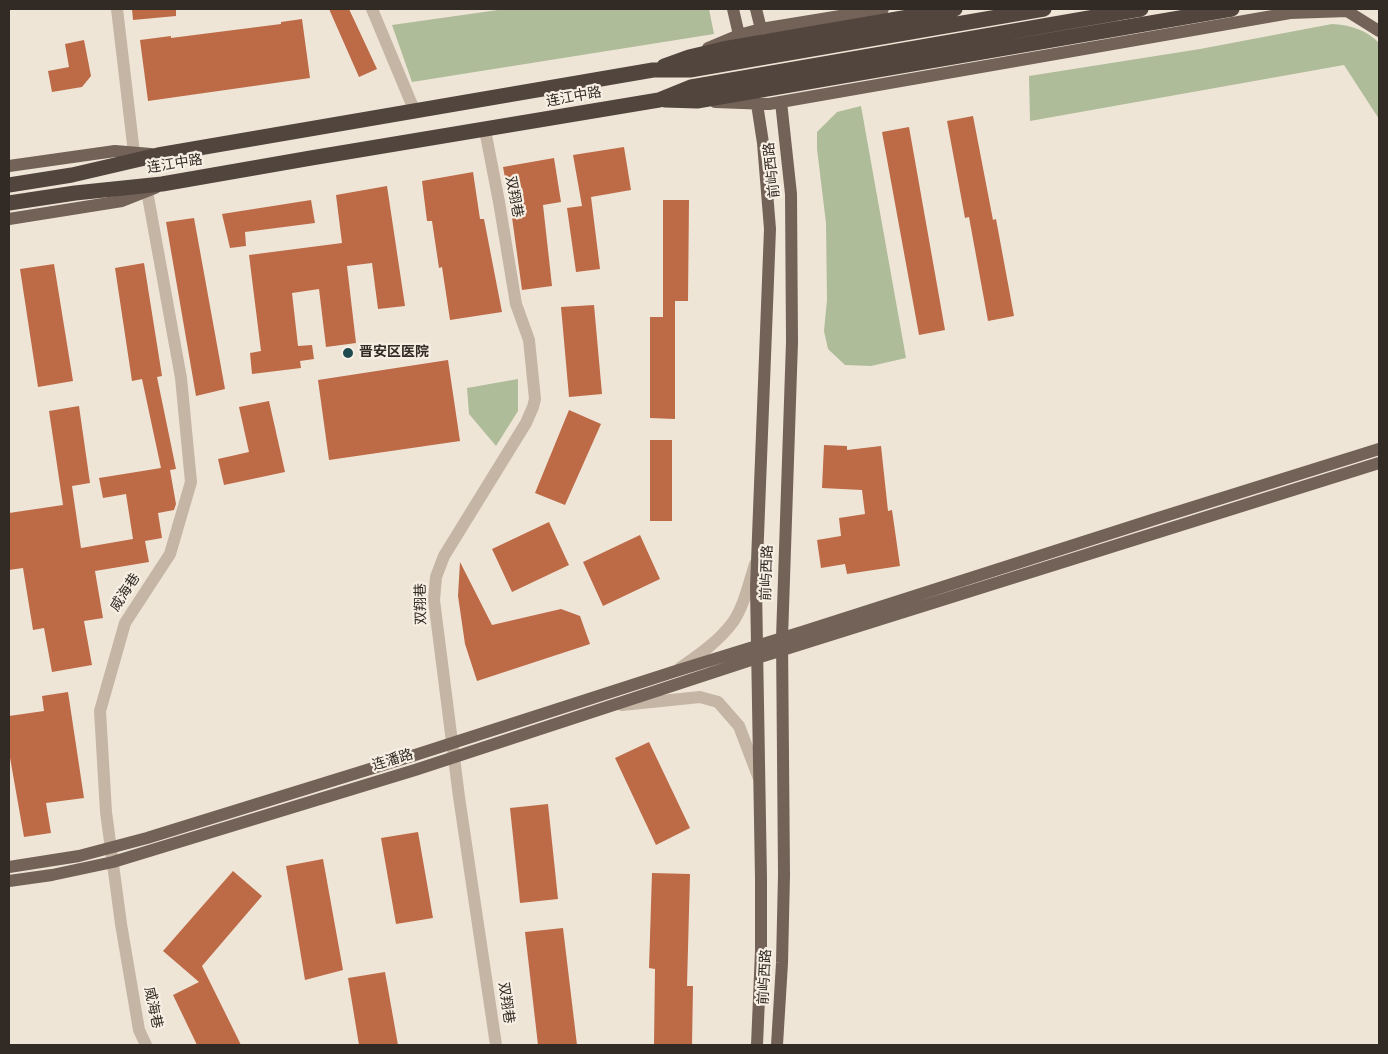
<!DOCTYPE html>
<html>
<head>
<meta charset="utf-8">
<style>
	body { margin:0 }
	#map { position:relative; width:1388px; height:1054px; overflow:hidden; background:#efe5d7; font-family:"Source Sans 3",sans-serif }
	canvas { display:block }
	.frame { position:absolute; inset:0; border:10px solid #322a25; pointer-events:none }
</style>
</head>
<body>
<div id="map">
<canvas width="1388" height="1054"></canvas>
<div class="frame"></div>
</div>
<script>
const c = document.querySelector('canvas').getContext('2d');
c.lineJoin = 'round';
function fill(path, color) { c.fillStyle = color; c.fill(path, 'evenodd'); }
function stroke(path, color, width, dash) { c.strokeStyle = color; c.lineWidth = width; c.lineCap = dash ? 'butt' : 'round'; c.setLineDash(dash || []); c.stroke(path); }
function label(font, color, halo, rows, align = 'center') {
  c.font = font + ' "Source Sans 3","Noto Sans SC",sans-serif'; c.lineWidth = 4.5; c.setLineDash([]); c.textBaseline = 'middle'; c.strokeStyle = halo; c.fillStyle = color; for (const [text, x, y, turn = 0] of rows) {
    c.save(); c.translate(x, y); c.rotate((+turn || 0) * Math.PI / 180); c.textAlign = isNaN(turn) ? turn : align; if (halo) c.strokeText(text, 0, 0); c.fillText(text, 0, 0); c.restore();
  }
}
fill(new Path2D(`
	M 505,9 L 709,9 L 714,34 L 412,82 L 392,25 Z
	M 1332,24 C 1350,25 1367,30 1379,43 L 1379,119 L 1344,65 L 1030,121 L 1029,76 L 1200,49 Z
	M 861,106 L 906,358 L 871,366 L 845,365 L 828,349 L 824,331 L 827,300 L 826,223 L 817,149 L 817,132 L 837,112 Z
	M 518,379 L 518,411 L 496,446 L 469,414 L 467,388 Z`), '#aebc99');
fill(new Path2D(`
	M 132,9 L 176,9 L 176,16 L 133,20 Z
	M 329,9 L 349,9 L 377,69 L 359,77 Z
	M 302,19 L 310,78 L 148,101 L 140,40 L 171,36 L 171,38 L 281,24 L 281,22 Z
	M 84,40 L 91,76 L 82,87 L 52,92 L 48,71 L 69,67 L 65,44 Z
	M 973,116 L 993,220 L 996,219 L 1014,316 L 988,321 L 969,217 L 965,218 L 947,121 Z
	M 909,127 L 945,330 L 919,335 L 882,132 Z
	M 624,147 L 631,190 L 591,197 L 600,269 L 576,272 L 567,208 L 582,206 L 573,155 Z
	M 554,158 L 561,202 L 543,205 L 552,286 L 522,290 L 511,210 L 503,167 Z
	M 473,172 L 480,219 L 484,219 L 502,312 L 450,320 L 442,267 L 439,268 L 432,221 L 427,221 L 422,181 Z
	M 387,186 L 405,306 L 378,309 L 372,263 L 347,266 L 356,343 L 326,347 L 319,289 L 292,293 L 298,346 L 312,345 L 314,359 L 300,361 L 301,368 L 252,374 L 250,353 L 261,351 L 249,255 L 342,243 L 336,195 Z
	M 311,200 L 315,223 L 245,232 L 246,246 L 230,248 L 222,214 Z
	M 663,200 L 689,200 L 688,301 L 675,301 L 675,419 L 650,418 L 650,317 L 663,317 Z
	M 194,218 L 225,389 L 196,396 L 166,222 Z
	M 144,263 L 162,376 L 157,377 L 176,469 L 170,470 L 176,504 L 174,510 L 158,513 L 162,538 L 145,541 L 149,562 L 95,571 L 103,618 L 84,621 L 92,665 L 52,672 L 44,628 L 33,630 L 23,568 L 9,570 L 9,513 L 63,505 L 49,411 L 79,406 L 90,483 L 72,486 L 81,548 L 133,539 L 126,494 L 103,498 L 99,478 L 161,468 L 142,379 L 132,381 L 115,268 Z
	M 54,264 L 73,381 L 38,387 L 20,269 Z
	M 594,305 L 602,394 L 569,397 L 561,307 Z
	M 448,360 L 460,441 L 329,460 L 318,380 Z
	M 269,401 L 285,472 L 224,485 L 218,459 L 249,452 L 239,407 Z
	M 569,410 L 601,424 L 565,505 L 535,493 Z
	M 650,440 L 672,440 L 672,521 L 650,521 Z
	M 824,445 L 847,446 L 847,450 L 881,446 L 888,511 L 892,510 L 900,566 L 847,574 L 845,564 L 821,568 L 817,540 L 841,536 L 839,518 L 865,514 L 862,490 L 822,488 Z
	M 549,522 L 569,565 L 512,592 L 492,549 Z
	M 640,535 L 660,579 L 603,606 L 583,562 Z
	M 460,562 L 492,625 L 561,609 L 580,616 L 590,644 L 477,681 L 465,644 L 458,596 Z
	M 68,692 L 84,798 L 46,803 L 51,833 L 24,837 L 9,752 L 9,716 L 44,711 L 42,696 Z
	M 649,742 L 690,828 L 656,845 L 615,758 Z
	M 548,804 L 558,899 L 520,903 L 510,808 Z
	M 418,832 L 433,918 L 396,924 L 381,838 Z
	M 323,859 L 343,970 L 305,980 L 286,866 Z
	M 233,871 L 262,896 L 202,966 L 241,1045 L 197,1045 L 173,995 L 199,982 L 163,951 Z
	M 652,873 L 690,874 L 687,986 L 693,986 L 692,1045 L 654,1045 L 655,969 L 649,968 Z
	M 563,928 L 577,1045 L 538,1045 L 525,932 Z
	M 385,972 L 398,1045 L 359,1045 L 348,978 Z`), '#bd6a47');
stroke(new Path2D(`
	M 117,9 L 134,153
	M 372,9 L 415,112
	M 485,130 L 499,202 L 516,304 L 529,340 L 535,399 L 533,407 L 526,423 L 444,556 L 436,577 L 434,600 L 459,797 L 496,1045
	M 680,668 C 699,655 719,641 733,622 C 744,606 749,583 755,564
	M 622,705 L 700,697 L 718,702 L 739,726 L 758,776
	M 146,1045 L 139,1030 L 121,924 L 106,812 L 100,711 L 125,623 L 170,554 L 191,482 L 181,378 L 147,191`), '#c5b5a5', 12);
stroke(new Path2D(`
	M 733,9 L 739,35
	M 756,9 L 761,29
	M 708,48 L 739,35 L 761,29 L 883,9
	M 715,102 L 769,104 L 1290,13 L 1347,11 L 1379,31
	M 9,166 L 115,151 L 151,154
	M 9,219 L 122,201 L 155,188
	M 9,867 L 79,856 L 147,838 L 412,756 L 679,670 L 805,631 L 1155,519 L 1379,449
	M 9,881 L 52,875 L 113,862 L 415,770 L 757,658 L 1379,463
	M 757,1045 L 761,951 L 761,879 L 756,587 L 770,229 L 763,143 L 757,104
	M 777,1045 L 782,963 L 784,875 L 782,638 L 792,342 L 791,194 L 781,102`), '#736257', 12);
stroke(new Path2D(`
	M 664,66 L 689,57 L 723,49 L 955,9
	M 665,100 L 697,101 L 1232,9
	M 9,185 L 72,175 L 158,155 L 653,70 L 690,70 L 1044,9
	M 9,203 L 75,193 L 162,184 L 311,158 L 659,100 L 691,87 L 1141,9`), '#52453d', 15);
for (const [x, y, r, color] of [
	[348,353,6,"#1e4a50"]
]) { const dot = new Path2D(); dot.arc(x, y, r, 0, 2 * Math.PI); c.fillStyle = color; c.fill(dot); stroke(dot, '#f7efe3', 2); }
label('14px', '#322a25', '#f7efe3', [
	["连江中路",574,98,-10],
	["连江中路",175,165,-9],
	["前屿西路",773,170,-96],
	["双翔巷",513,197,79],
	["前屿西路",768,573,-88],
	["威海巷",126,593,-57],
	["双翔巷",422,604,-91],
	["连潘路",393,761,-17],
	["前屿西路",766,977,-87],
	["双翔巷",505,1003,82],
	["威海巷",152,1008,78]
]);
label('bold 14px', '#322a25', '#f7efe3', [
	["晋安区医院",359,353]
], 'left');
</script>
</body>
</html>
